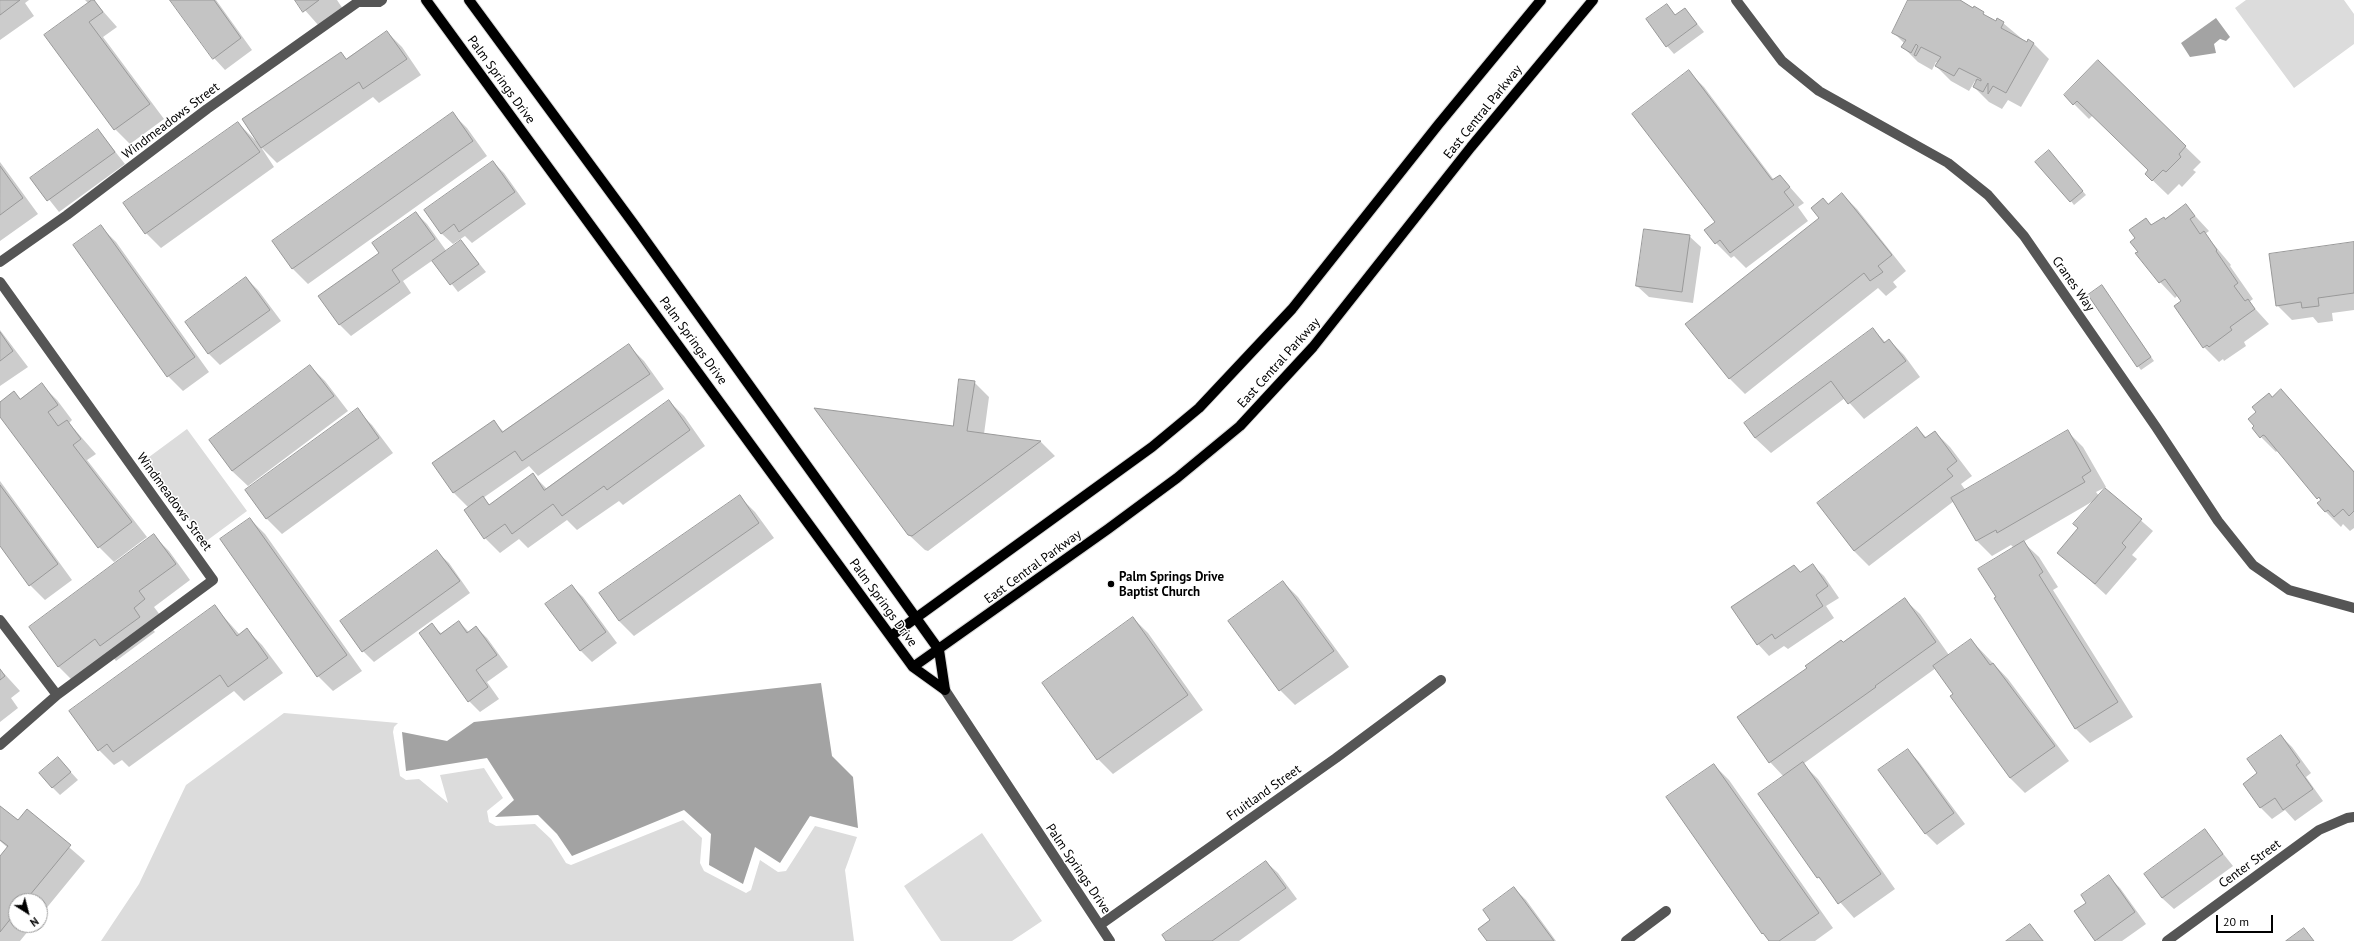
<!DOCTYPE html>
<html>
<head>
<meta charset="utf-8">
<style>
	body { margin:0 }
	#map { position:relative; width:2354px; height:941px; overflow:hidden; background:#fff; font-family:"PT Sans",sans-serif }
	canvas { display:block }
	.north { position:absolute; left:8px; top:893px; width:40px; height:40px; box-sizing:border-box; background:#fff; border:1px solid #999; border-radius:50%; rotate:144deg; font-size:11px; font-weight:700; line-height:16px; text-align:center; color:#000 }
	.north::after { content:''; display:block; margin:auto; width:14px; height:18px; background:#000; clip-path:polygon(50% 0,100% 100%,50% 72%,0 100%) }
	.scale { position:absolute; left:2216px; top:915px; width:57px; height:18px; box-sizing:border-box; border:2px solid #000; border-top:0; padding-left:5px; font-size:12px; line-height:14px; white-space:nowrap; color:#000; -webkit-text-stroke:3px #fff; paint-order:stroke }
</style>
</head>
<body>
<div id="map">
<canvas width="2354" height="941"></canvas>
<div class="north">N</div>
<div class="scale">20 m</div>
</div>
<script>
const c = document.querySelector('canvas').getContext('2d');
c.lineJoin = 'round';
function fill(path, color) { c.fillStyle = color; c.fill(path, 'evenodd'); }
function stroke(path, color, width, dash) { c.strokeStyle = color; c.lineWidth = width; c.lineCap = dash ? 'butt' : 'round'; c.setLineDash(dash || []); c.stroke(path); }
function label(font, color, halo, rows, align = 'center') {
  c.font = font + ' "PT Sans",sans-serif'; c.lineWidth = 3; c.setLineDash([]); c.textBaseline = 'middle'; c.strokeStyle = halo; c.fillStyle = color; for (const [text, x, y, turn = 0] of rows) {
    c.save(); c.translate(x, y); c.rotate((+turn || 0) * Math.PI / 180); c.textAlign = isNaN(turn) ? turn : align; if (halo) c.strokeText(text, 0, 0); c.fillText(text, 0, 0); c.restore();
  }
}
fill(new Path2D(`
	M 2246,0 L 2344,0 L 2354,14 L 2354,44 L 2294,88 L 2235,8 Z
	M 187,429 L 247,511 L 205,542 L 145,460 Z
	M 284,713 L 398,723 L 394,727 L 393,732 L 400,776 L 406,780 L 419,779 L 448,803 L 440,775 L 484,768 L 503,798 L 487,811 L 489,822 L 496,826 L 535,824 L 551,839 L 566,863 L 571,865 L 683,820 L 702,838 L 700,863 L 704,871 L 746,893 L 751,890 L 760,860 L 778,872 L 786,871 L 815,826 L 857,837 L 845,870 L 854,941 L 101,941 L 139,884 L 186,785 Z
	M 982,833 L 1042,921 L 1012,941 L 941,941 L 904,886 Z`), '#dcdcdc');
fill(new Path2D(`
	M 2216,18 L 2230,37 L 2226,41 L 2220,39 L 2214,44 L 2216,53 L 2190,57 L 2181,43 Z
	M 821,683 L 832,756 L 853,777 L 858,828 L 810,816 L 780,863 L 755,847 L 743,884 L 709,865 L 711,834 L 684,810 L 572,856 L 557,834 L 538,815 L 495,817 L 514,800 L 487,758 L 406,771 L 402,732 L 447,741 L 474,722 Z`), '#a3a3a3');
fill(new Path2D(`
	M 0,0 L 29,0 L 25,3 L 34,16 L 0,40 Z
	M 85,0 L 96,0 L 94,1 L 117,27 L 103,37 L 164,119 L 130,144 L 115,129 L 46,36 L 89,4 Z
	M 171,0 L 216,0 L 252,50 L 225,70 L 214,58 Z
	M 296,0 L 337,0 L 343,9 L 319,26 Z
	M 1909,0 L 1960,0 L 1996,22 L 2003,23 L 2027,43 L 2029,40 L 2034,44 L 2049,59 L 2021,107 L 2008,100 L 2002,109 L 1989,102 L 1974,87 L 1977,81 L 1975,81 L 1969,91 L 1951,81 L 1936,66 L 1938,63 L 1936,62 L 1932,70 L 1918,62 L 1903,47 L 1905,44 L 1894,33 L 1896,28 L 1895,26 Z
	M 1666,6 L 1676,16 L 1685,9 L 1704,32 L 1674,54 L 1667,46 Z
	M 387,32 L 402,47 L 421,75 L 379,103 L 373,97 L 277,163 L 261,147 L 274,167 L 161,248 L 146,233 L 238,123 L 256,141 L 341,53 L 347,60 Z
	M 2098,62 L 2201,162 L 2193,170 L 2196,172 L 2182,187 L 2179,184 L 2168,195 L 2146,174 L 2150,170 L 2093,115 L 2089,119 L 2065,95 Z
	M 1689,72 L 1704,87 L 1774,180 L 1780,176 L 1804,203 L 1798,207 L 1808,221 L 1746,268 L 1734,256 L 1731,258 L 1716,243 L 1716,222 Z
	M 452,113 L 467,128 L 487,156 L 308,284 L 293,269 L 274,241 Z
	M 98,130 L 125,164 L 59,212 L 32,178 Z
	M 2052,155 L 2086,195 L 2074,205 L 2071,201 Z
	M 0,162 L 38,214 L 0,241 Z
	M 493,162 L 504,173 L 526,204 L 472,243 L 465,236 L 453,244 L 441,233 Z
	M 1842,194 L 1857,209 L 1906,271 L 1893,282 L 1897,287 L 1886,296 L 1878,288 L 1745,394 L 1730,379 L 1687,324 L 1821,218 Z
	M 2186,206 L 2209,231 L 2205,234 L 2231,265 L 2230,266 L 2253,299 L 2249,302 L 2269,324 L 2244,342 L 2246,346 L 2224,361 L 2223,359 L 2219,362 L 2204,347 L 2182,301 L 2178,295 L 2175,298 L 2160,282 L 2139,253 L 2136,238 L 2146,219 L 2152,225 L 2165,220 Z
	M 416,213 L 427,224 L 447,252 L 461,241 L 486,272 L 458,292 L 433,260 L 403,281 L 411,293 L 351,336 L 340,325 L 320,297 L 381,253 Z
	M 101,227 L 116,242 L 209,372 L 183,391 L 168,376 Z
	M 1689,236 L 1701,247 L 1693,303 L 1649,297 L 1637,286 Z
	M 2354,243 L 2354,310 L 2332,313 L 2333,321 L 2318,323 L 2313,317 L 2292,320 L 2277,305 Z
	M 246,278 L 258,290 L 281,321 L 220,365 L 209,354 L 186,322 Z
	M 2102,286 L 2154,361 L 2141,370 L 2138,366 Z
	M 1873,329 L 1886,343 L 1889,340 L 1904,355 L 1920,377 L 1864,419 L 1845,398 L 1771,453 L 1755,438 Z
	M 0,330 L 28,367 L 0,386 Z
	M 629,346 L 644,361 L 664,389 L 538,476 L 529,466 L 483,498 L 490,505 L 533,475 L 547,489 L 669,401 L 684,416 L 705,446 L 623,505 L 619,501 L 577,530 L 567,520 L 528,548 L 519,539 L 500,553 L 485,538 L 469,508 L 454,493 L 433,463 L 494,422 L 504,432 Z
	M 310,366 L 325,381 L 348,411 L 248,486 L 232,471 Z
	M 974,382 L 989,397 L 984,434 L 1041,442 L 1055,456 L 928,551 L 925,550 L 909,535 Z
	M 42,385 L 57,400 L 72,420 L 69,423 L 96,454 L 87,460 L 147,537 L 114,562 L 99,547 L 0,415 L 0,403 L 14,393 L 21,400 Z
	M 2281,390 L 2354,471 L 2354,528 L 2350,531 L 2343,524 L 2341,527 L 2326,512 L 2319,503 L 2321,501 L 2278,450 L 2276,452 L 2261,437 L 2273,398 Z
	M 357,410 L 372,425 L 393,453 L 282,534 L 267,519 L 246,490 Z
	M 1917,428 L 1927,438 L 1935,432 L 1950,447 L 1972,476 L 1961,484 L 1966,491 L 2068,432 L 2083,447 L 2106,487 L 2096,492 L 2099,496 L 2105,489 L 2153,531 L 2132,555 L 2137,559 L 2106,595 L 2059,552 L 2079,529 L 2095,500 L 2023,542 L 2039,557 L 2058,587 L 2053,590 L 2133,717 L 2090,743 L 2075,728 L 2014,548 L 2011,545 L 1992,556 L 1977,541 L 1954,501 L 1869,566 L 1854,551 L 1818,503 Z
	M 0,481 L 72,580 L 45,600 L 30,585 L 0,544 Z
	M 740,497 L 755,512 L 774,538 L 634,636 L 619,621 Z
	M 250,519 L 265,534 L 362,671 L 333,691 L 318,676 Z
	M 154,536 L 169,551 L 190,580 L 154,607 L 160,615 L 148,624 L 155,632 L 116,661 L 110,654 L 73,681 L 58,666 Z
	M 437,552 L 449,563 L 470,593 L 374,662 L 363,651 Z
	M 1812,565 L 1824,576 L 1839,598 L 1826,606 L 1834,618 L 1788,649 L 1784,646 L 1769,656 L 1758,644 L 1733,608 L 1794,566 L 1801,573 Z
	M 1283,582 L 1298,597 L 1349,667 L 1295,705 L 1280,690 L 1230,621 Z
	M 572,586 L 583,597 L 617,643 L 592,662 L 580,650 Z
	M 1904,599 L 1920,614 L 1949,655 L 1971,640 L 2008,679 L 2069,761 L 2025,793 L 2010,778 L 1936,668 L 1803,764 L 1818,779 L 1895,889 L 1854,918 L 1818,877 L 1784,777 L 1770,762 L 1843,643 Z
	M 215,607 L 240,635 L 247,630 L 262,645 L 283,673 L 244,701 L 234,691 L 129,767 L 122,760 L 114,765 L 99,750 L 70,711 Z
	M 1133,618 L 1148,633 L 1203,710 L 1113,774 L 1098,759 L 1043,683 Z
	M 459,622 L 469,632 L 476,627 L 487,638 L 508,667 L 487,682 L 499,699 L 480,712 L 469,701 L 432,625 L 442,634 Z
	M 0,669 L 20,691 L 11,698 L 18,708 L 0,722 Z
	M 2281,736 L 2292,747 L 2311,773 L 2306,777 L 2323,801 L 2295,821 L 2285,810 L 2272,819 L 2261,808 L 2244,784 L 2258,774 Z
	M 1908,750 L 1919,762 L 1965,824 L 1937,845 L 1925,833 Z
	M 58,758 L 78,780 L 60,795 L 52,787 Z
	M 1714,765 L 1729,780 L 1833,928 L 1815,941 L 1770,941 Z
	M 0,808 L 18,822 L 27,811 L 85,861 L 40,916 L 40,901 L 16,901 L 16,925 L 33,925 L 20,941 L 0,941 L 0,858 L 8,848 L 0,841 Z
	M 2205,831 L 2233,866 L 2174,909 L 2162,898 Z
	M 1266,862 L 1278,873 L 1297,899 L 1239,941 L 1168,941 Z
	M 2108,876 L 2120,888 L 2146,924 L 2122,941 L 2097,941 L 2075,912 L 2088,903 Z
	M 1514,888 L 1526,900 L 1556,941 L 1488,941 L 1492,920 Z
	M 2030,925 L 2044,941 L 2008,941 Z`), '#0003');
const building = new Path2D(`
	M 0,0 L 20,0 L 0,15 Z
	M 92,0 L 94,0 L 103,12 L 89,22 L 150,104 L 114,130 L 44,35 Z
	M 170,0 L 214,0 L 241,38 L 213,59 Z
	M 295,0 L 319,0 L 303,12 Z
	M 1908,0 L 1960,0 L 1973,8 L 1974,6 L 1984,12 L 1983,14 L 1996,21 L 1997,18 L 2004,22 L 2001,28 L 2027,42 L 2028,39 L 2034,43 L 2006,93 L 1993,86 L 1988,94 L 1988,83 L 1983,92 L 1973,87 L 1977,79 L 1981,81 L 1981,79 L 1959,68 L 1954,76 L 1935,66 L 1941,57 L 1921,47 L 1916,56 L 1914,55 L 1918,46 L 1916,44 L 1911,53 L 1901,47 L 1906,40 L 1892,33 Z
	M 1667,4 L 1675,15 L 1685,8 L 1697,24 L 1666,47 L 1646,19 Z
	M 387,31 L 407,59 L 363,89 L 359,82 L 261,148 L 242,119 L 341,52 L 346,59 Z
	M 2098,60 L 2186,146 L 2179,154 L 2181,157 L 2166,172 L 2163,170 L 2152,181 L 2145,174 L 2148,170 L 2077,101 L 2073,105 L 2064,95 Z
	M 1689,70 L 1772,180 L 1780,175 L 1790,187 L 1784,192 L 1794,205 L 1730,253 L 1720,240 L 1715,244 L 1704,230 L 1715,222 L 1632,114 Z
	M 453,112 L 473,141 L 292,269 L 272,241 Z
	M 238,122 L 260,152 L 145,234 L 123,203 Z
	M 98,129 L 115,152 L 47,201 L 30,178 Z
	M 2049,150 L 2083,191 L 2070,202 L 2035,162 Z
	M 493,161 L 515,192 L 459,232 L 454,224 L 441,234 L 424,210 Z
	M 0,166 L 23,198 L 0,215 Z
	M 1842,193 L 1892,255 L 1878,266 L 1883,272 L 1870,281 L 1864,273 L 1729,379 L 1685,324 L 1819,218 L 1811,208 L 1823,198 L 1828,204 Z
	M 2186,204 L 2195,216 L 2190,219 L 2200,234 L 2204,231 L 2217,250 L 2216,251 L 2238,283 L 2234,286 L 2245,301 L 2248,299 L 2255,309 L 2230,327 L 2232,330 L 2209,347 L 2207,345 L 2203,348 L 2174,306 L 2181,301 L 2165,279 L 2159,283 L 2135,253 L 2138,252 L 2130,242 L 2135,238 L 2129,230 L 2146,218 L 2151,225 L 2164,217 L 2165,219 Z
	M 416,212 L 435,239 L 392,270 L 400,282 L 339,325 L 318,296 L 379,253 L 372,243 Z
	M 101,225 L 195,357 L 167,377 L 73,245 Z
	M 1644,229 L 1690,235 L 1682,292 L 1636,286 Z
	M 461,240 L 479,264 L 450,285 L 432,261 Z
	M 2354,242 L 2354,293 L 2318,298 L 2319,306 L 2302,308 L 2301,302 L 2276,306 L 2269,254 Z
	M 246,277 L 270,310 L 208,354 L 185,322 Z
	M 2102,285 L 2151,357 L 2137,367 L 2088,295 Z
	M 1873,328 L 1884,343 L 1889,339 L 1906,361 L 1848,404 L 1831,381 L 1755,438 L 1744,423 Z
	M 0,332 L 13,351 L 0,361 Z
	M 629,344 L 650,374 L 522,461 L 515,451 L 453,493 L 432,463 L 494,420 L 502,432 Z
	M 310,365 L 334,396 L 232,471 L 209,440 Z
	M 959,379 L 975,381 L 967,431 L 1041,441 L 912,536 L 908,535 L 814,408 L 953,426 Z
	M 42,383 L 58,405 L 48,412 L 58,426 L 67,420 L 81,439 L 73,445 L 132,522 L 98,548 L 0,417 L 0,402 L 14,391 L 20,399 Z
	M 2281,389 L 2354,472 L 2354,511 L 2349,516 L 2343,509 L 2334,517 L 2328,510 L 2325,512 L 2317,503 L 2321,500 L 2319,497 L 2317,499 L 2265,436 L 2263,435 L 2260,438 L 2252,428 L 2254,426 L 2248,419 L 2256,412 L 2252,407 L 2269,393 L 2272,397 Z
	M 669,400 L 690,430 L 607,490 L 604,486 L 562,516 L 553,504 L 512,534 L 505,524 L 484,539 L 464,510 L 483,496 L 489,505 L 533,473 L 544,490 Z
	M 358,408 L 379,438 L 266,519 L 245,490 Z
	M 1917,427 L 1925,438 L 1935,431 L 1957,461 L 1947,469 L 1953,476 L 1854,551 L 1817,503 Z
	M 2068,430 L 2091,471 L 2082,477 L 2085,482 L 1997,533 L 1996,530 L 1976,541 L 1951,498 Z
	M 0,485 L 58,564 L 29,586 L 0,546 Z
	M 2105,488 L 2142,519 L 2122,543 L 2126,547 L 2095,584 L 2057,553 L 2078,528 L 2073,524 Z
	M 740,495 L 759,523 L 619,621 L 599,593 Z
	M 250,518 L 347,655 L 317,677 L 220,539 Z
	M 154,534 L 176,564 L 139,591 L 145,599 L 134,608 L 140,617 L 100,646 L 95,639 L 58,667 L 29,627 Z
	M 2024,541 L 2043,572 L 2039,575 L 2118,702 L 2075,729 L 1994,598 L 1996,597 L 1978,569 Z
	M 437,550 L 460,581 L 362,652 L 340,621 Z
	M 1813,564 L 1828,586 L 1816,595 L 1823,606 L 1775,639 L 1772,634 L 1757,645 L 1731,607 L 1794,565 L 1800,572 Z
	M 1283,581 L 1334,651 L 1279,691 L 1228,621 Z
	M 572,585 L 606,632 L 580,651 L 545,604 Z
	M 1905,598 L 1936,642 L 1875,686 L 1876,687 L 1769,763 L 1737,717 L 1807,668 L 1805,666 L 1841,640 L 1843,642 Z
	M 215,605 L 237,636 L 247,628 L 268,658 L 228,687 L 220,675 L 113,752 L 107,744 L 98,751 L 69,711 Z
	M 1133,617 L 1188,695 L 1097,760 L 1042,683 Z
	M 459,621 L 467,633 L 476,626 L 497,655 L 476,670 L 488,687 L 468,702 L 419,633 L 432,623 L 440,634 Z
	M 1971,639 L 1990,665 L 1993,663 L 2055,746 L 2010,778 L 1950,696 L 1953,694 L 1933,666 Z
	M 0,669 L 5,676 L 0,680 Z
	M 2281,735 L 2300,762 L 2296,765 L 2313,789 L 2283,810 L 2275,798 L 2260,808 L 2243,784 L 2257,773 L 2247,759 Z
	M 1908,749 L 1954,813 L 1925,834 L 1878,770 Z
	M 58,757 L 71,772 L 52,788 L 39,773 Z
	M 1803,762 L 1881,874 L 1838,904 L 1819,877 L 1817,878 L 1758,794 Z
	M 1714,764 L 1819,913 L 1779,941 L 1769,941 L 1763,933 L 1762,934 L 1666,797 Z
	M 0,806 L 18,820 L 27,809 L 71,845 L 25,901 L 16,901 L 16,912 L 0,932 L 0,856 L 8,846 L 0,840 Z
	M 2205,829 L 2223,854 L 2162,898 L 2144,874 Z
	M 1266,861 L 1286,888 L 1212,941 L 1166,941 L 1162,935 Z
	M 2109,875 L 2135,912 L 2095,941 L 2074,911 L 2086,903 L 2081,895 Z
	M 1514,887 L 1554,941 L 1487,941 L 1478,929 L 1490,920 L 1483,910 Z
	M 2030,924 L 2043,941 L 2006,941 Z
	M 2304,928 L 2314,941 L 2286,941 Z`);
fill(building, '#c4c4c4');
stroke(building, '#999', 1);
const major = new Path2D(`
	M 426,0 L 913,667 L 945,690
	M 469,0 L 633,223 L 939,650 L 945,690
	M 891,636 L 1152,447 L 1199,408 L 1292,309 L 1438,125 L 1541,0
	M 913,667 L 1108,529 L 1177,478 L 1240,426 L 1313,347 L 1471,147 L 1593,0`);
stroke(major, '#dbdbdb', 12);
stroke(new Path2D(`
	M 1736,0 L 1782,61 L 1819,91 L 1948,163 L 1988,195 L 2024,236 L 2156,427 L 2218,521 L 2253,565 L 2289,590 L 2354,608
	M 0,262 L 67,215 L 207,109 L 358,2 L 379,2 L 382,0
	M 0,282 L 213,580 L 57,695 L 0,745
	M 0,620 L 57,695
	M 945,690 L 1110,941
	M 1100,925 L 1336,758 L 1441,680
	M 1626,941 L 1666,911
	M 2167,941 L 2319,830 L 2347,818 L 2354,817`), '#555', 10);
stroke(major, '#000', 10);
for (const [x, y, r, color] of [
	[1111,584,4,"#000"]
]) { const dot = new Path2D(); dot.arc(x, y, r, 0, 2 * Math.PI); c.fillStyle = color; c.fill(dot); stroke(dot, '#fff', 1.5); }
label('13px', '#000', '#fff', [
	["Palm Springs Drive",501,80,54],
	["East Central Parkway",1483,112,-51],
	["Windmeadows Street",171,121,-37],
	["Cranes Way",2073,284,55],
	["Palm Springs Drive",693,341,54],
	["East Central Parkway",1279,363,-48],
	["Windmeadows Street",174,502,54],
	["East Central Parkway",1033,567,-36],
	["Palm Springs Drive",883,603,54],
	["Fruitland Street",1264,793,-35],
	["Center Street",2250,864,-36],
	["Palm Springs Drive",1078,869,56]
]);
label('bold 13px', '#000', '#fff', [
	["Palm Springs Drive",1119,577],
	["Baptist Church",1119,592]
], 'left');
</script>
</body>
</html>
